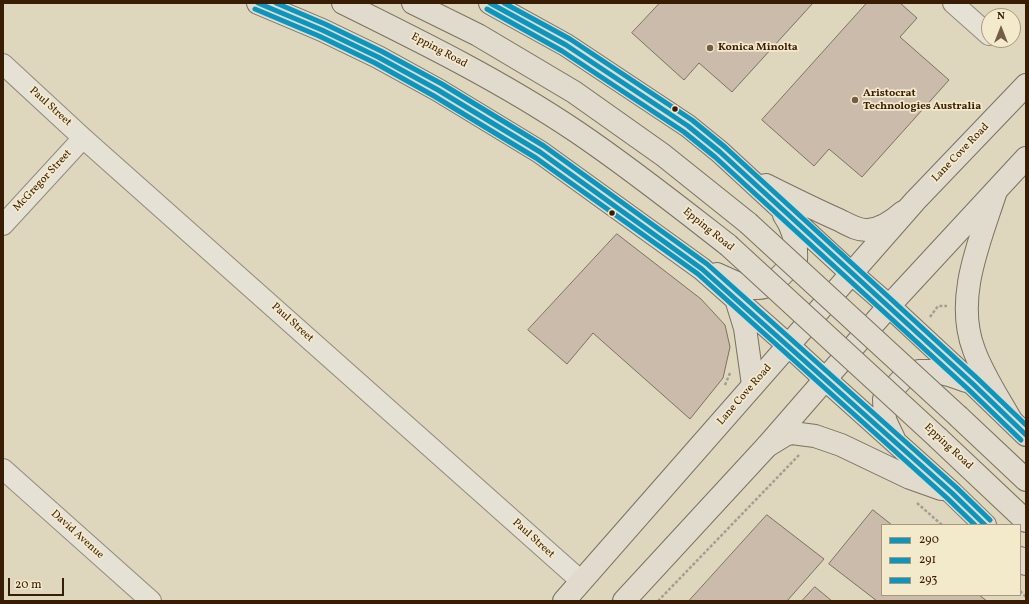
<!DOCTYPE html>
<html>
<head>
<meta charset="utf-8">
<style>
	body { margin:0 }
	#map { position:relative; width:1029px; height:604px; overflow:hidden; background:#ded6bd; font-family:Vollkorn,serif }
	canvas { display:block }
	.frame { position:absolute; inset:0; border:4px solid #391c04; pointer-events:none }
	.legend { position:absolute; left:881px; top:524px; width:140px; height:72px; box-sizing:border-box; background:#f3e9cb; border:1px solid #a9977b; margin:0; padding:5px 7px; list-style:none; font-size:12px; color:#391c04 }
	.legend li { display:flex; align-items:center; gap:8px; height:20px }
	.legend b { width:20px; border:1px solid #a9977b }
	.north { position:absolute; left:981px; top:8px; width:40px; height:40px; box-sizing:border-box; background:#f3e9cb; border:1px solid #a9977b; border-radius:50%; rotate:0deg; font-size:11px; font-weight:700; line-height:16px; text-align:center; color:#391c04 }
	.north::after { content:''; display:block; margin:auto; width:14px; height:18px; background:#735d45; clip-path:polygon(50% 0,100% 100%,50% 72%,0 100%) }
	.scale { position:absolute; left:8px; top:578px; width:56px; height:18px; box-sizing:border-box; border:2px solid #391c04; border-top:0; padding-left:5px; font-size:12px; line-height:14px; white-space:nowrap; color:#391c04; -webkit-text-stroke:3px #f3e9cb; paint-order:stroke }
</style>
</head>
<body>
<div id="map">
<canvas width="1029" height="604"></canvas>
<div class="frame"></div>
<ul class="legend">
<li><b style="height:5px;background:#0b96c0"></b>290</li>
<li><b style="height:5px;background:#0b96c0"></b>291</li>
<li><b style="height:5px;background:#0b96c0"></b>293</li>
</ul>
<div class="north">N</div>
<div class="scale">20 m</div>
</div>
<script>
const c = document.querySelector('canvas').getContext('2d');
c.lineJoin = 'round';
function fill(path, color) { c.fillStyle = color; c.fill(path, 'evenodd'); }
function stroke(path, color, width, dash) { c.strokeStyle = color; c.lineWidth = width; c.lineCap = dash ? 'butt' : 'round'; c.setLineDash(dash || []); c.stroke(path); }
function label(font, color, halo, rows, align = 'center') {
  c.font = font + ' Vollkorn,serif'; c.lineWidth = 3.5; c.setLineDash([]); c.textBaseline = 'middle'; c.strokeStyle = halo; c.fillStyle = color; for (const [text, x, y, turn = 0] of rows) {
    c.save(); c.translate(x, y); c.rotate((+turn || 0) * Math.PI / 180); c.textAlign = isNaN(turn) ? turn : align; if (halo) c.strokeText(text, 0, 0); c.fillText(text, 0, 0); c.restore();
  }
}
const building = new Path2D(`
	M 660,3 L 813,3 L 732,92 L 699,63 L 684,80 L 632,33 Z
	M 867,3 L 900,3 L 917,18 L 900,37 L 949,80 L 862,177 L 829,149 L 814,166 L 762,120 Z
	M 617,234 L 701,299 L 725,325 L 730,347 L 723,378 L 690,419 L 593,333 L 567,364 L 528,330 Z
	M 873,510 L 892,525 L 882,525 L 882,595 L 979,595 L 987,601 L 877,601 L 829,564 Z
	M 767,515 L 824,559 L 787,601 L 689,601 Z
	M 815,587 L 832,601 L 802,601 Z`);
fill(building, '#cbbbab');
stroke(building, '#7a7161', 1);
const street = new Path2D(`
	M 953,3 L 989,35
	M 3,64 L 83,138 L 581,581
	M 3,225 L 83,138
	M 3,469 L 151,601`);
const primary = new Path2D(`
	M 258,3 L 322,30 L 378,57 L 438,90 L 540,152 L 702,269 L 788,345
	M 343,3 C 422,42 503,82 577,132 C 629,167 678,206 728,245
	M 413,3 L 478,35 L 574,92 L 663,155 L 748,223
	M 490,3 L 566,45 L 688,126 L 720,152 L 851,273
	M 766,185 C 790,197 814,209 839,220 C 847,224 858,231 868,230 C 881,229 894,220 903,212
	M 996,191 C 980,241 954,298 974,350 C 983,375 998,397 1011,420
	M 717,274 C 731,280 755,295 771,284 C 780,278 788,268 796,260 C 797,244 793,228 784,215
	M 736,299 L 745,328 L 753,385
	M 889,306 L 973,384 L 1026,435
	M 825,379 L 952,493 L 985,525
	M 959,417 L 1026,480
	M 938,438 L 1026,521
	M 894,439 L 885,420 L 884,399 L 904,377 L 919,371 L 933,371 L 949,375 L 966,381
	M 767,446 L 785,435 L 792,433 L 815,436 L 841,445 L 910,478 L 941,489
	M 1020,558 L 1026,564`);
const highway = new Path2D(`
	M 851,273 L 889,306
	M 788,345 L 825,379
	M 564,601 L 915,201 L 1026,85
	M 624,601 L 767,446 L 889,306 L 1026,158`);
stroke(street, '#928a79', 22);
stroke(primary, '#7a7161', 24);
stroke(highway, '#7a7161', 24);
stroke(new Path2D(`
	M 930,317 L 938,306 L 947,306
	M 725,385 L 730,373
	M 917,503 L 942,525
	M 1020,591 L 1026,597
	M 658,601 L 800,454`), '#a49e92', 2.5, [3, 2]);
stroke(street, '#e5e1d4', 20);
stroke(primary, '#e0dbcd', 22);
stroke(highway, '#e0dbcd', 22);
const primaryBridge = new Path2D(`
	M 748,223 L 959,417
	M 728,245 L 938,438`);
stroke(primaryBridge, '#7a7161', 24, []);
stroke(primaryBridge, '#e0dbcd', 22);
stroke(new Path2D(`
	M 258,3 L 322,30 L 378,57 L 438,90 L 540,152 L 702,269 L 952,493 L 985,525
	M 490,3 L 566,45 L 688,126 L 720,152 L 973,384 L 1026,435`), '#0b96c0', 5);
stroke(new Path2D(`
	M 255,9 L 319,36 L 375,63 L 434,96 L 536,158 L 698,274 L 947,498 L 975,525
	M 487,9 L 562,51 L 684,132 L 715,157 L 968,389 L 1021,440`), '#0b96c0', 5);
stroke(new Path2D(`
	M 276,3 L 325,24 L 381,51 L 442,84 L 544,146 L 707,264 L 957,488 L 990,520
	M 504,3 L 570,39 L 692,120 L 725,147 L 978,379 L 1026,425`), '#0b96c0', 5);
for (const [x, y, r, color] of [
	[710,48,4,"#735d45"],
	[855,100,4,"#735d45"],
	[675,109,3.5,"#391c04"],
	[612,213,3.5,"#391c04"]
]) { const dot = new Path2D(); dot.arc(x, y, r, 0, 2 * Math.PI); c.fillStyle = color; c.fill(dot); stroke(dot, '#f3e9cb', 1.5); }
label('bold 11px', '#391c04', '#f3e9cb', [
	["Konica Minolta",718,48],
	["Aristocrat",863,94],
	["Technologies Australia",863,107]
], 'left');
label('11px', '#391c04', '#f3e9cb', [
	["Epping Road",439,51,28],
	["Paul Street",50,107,42],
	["Lane Cove Road",961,153,-46],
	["McGregor Street",43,181,-47],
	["Epping Road",708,230,39],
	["Paul Street",292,323,42],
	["Lane Cove Road",745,395,-49],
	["Epping Road",948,447,43],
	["David Avenue",77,535,42],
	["Paul Street",533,539,42]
]);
</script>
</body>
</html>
